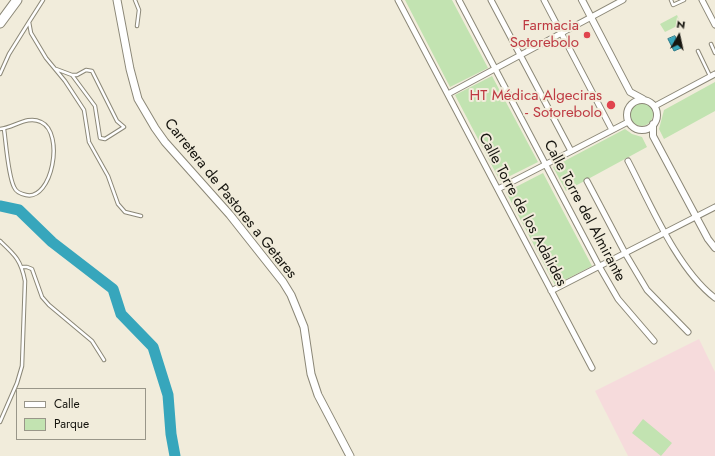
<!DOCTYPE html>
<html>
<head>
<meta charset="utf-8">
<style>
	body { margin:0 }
	#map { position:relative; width:715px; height:456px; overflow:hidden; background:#f1ecdb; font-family:Jost,sans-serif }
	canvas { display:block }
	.legend { position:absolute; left:16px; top:388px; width:130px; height:52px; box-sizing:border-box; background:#f1ecdb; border:1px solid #999689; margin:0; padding:5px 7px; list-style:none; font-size:12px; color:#16150f }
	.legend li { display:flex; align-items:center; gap:8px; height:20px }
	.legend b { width:20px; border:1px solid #999689 }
	.north { position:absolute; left:659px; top:16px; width:40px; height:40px; -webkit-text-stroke:3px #f1ecdb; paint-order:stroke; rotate:9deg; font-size:11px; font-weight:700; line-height:16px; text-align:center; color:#16150f }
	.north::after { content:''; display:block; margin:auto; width:14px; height:18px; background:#16150f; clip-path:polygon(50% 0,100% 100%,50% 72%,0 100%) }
</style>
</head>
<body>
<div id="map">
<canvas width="715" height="456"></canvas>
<ul class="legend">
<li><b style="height:5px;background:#fff"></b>Calle</li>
<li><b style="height:11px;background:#c2e3b1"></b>Parque</li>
</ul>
<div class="north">N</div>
</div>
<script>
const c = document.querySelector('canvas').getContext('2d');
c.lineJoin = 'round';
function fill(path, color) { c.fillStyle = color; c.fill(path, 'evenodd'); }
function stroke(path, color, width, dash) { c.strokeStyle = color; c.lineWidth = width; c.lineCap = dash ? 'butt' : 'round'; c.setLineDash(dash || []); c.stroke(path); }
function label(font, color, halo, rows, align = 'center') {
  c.font = font + ' Jost,sans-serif'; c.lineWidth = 4; c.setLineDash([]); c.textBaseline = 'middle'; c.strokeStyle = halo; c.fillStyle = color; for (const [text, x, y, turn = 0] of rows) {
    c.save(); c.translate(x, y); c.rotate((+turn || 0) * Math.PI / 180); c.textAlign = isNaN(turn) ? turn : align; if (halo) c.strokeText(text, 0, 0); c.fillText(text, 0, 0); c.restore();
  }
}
fill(new Path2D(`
	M 699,339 L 715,372 L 715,456 L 628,456 L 595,391 Z`), '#f6dbdc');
fill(new Path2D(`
	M 405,0 L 452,0 L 488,68 L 450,87 Z
	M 677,15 L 681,24 L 665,32 L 660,24 Z
	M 492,76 L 538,162 L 500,181 L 455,95 Z
	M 715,82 L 715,111 L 664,139 L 659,129 L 664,110 Z
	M629 114a12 12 0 1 1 24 0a12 12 0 1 1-24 0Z
	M 625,129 L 632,134 L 642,137 L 647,147 L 566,191 L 553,167 Z
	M 543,173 L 592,266 L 555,285 L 506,192 Z
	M 643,419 L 672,443 L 661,456 L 632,433 Z`), '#c2e3b1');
const water = new Path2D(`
	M 675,36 L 681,48 L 674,51 L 668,39 Z`);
fill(water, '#37a6bc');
stroke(water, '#2d7a88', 1);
stroke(new Path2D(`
	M 0,206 L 19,210 L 52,242 L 113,289 L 121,314 L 153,347 L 168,395 L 171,434 L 175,456`), '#37a6bc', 11);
const service = new Path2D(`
	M 43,0 L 29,22 L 31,33 L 46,58 L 65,81 L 84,110 L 89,142 L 108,176 L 118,204 L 125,212 L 141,216
	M 135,0 L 139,10 L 137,26
	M 671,0 L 673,5 L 684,0
	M 711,44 L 715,53
	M 698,51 L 710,76
	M 56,69 L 72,75 L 95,106 L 100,138 L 105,139 L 124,127 L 117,121 L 92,71 L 86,70 L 77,75 L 72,75
	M 0,74 L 9,54 L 29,22
	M 0,129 C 14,128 27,115 41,122 C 65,133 52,201 26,195 C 21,194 16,192 14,187 C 8,175 6,143 4,129
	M 0,241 C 15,255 21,260 25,281 L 22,366 L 17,383 L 0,422
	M 23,267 L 27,267 L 32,269 L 42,297 L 49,305 L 92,341 L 104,360`);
const minor = new Path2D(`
	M 398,0 L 592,368
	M 459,0 L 599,266 L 618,299 L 654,341
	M 491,0 L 571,151
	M 544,0 L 612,130
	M 702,0 L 715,25
	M 448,94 L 623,0
	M 655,106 L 715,74
	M 628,161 C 650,203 677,269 715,298
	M 587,181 L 625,253 L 647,290 L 688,332
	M 498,189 L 628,122
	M 551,291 L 715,207`);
const tertiary = new Path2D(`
	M 582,0 L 630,92 L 643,99
	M627 115a15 15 0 1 1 30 0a15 15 0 1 1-30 0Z
	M 653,124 L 653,136 L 708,239 L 715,248`);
const secondary = new Path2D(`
	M 117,0 L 130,69 L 138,99 L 155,128 L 165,142 L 230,215 L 283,282 L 291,295 L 304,327 L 311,374 L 318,395 L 350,456`);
const trunk = new Path2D(`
	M 0,23 L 17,0`);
stroke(service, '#8b8777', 4.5);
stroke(minor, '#8b8777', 7);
stroke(tertiary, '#8b8777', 8);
stroke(secondary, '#8b8777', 9);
stroke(trunk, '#8b8777', 11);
stroke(service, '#fff', 2.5);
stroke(minor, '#fff', 5);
stroke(tertiary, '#fff', 6);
stroke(secondary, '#fff', 7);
stroke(trunk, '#fff', 9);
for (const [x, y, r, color] of [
	[587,35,4,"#e0444e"],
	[611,105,5,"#e0444e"]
]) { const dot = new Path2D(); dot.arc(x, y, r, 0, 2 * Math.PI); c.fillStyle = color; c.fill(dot); stroke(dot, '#f1ecdb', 1.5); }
label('15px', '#be3a42', '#f1ecdb', [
	["Farmacia",579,26],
	["Sotorebolo",579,43],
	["HT Médica Algeciras",602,96],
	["- Sotorebolo",602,113]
], 'right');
label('15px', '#16150f', '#f1ecdb', [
	["Carretera de Pastores a Getares",230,199,51],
	["Calle Torre de los Adalides",522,210,62],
	["Calle Torre del Almirante",584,211,62]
]);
</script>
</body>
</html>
